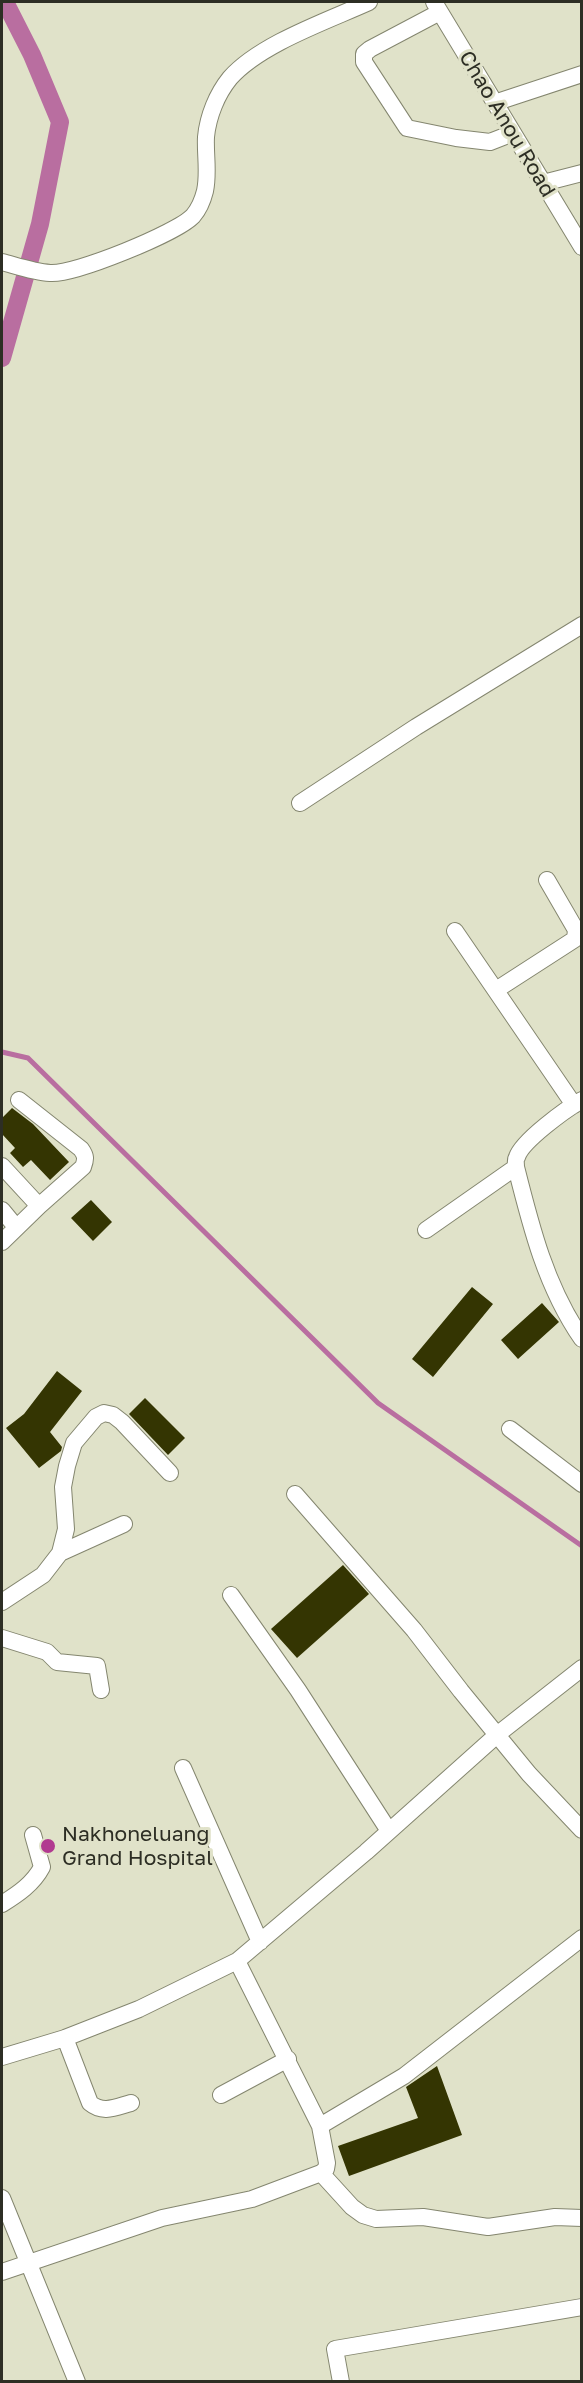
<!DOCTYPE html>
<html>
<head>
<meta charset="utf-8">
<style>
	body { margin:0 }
	#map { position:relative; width:583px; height:2383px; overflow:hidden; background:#e0e2c9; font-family:"Golos Text",sans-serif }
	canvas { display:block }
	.frame { position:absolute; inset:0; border:3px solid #2d2e24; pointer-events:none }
</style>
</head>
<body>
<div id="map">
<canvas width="583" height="2383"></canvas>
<div class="frame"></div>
</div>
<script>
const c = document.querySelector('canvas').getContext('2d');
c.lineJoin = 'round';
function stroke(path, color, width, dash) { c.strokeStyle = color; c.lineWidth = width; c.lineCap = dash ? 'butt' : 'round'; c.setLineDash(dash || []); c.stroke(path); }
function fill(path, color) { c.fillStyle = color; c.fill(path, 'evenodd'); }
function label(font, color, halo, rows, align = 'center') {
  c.font = font + ' "Golos Text",sans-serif'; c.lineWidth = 6; c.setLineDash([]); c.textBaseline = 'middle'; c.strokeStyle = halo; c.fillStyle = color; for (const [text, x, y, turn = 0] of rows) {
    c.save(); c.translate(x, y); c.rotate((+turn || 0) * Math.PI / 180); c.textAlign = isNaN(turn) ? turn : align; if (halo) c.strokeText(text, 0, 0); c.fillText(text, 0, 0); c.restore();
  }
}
stroke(new Path2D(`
	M 2,1052 L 28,1058 L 378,1403 L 582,1546`), '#b96ea0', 5);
stroke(new Path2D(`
	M 2,358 L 40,224 L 60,122 L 32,55 L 5,2`), '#b96ea0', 18);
fill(new Path2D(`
	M 12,1108 L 33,1124 L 69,1162 L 50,1180 L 31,1160 L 23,1167 L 10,1153 L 15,1148 L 2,1134 L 2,1118 Z
	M 91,1200 L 112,1222 L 93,1241 L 71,1218 Z
	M 472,1287 L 493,1304 L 433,1377 L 412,1359 Z
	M 542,1303 L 559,1322 L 518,1359 L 501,1340 Z
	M 57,1371 L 82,1391 L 50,1432 L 62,1447 L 61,1451 L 39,1468 L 6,1428 L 24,1414 Z
	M 145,1398 L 185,1438 L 168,1455 L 129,1414 Z
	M 343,1565 L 369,1594 L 297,1658 L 271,1629 Z
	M 437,2066 L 462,2135 L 349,2176 L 338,2146 L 418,2118 L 406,2087 Z`), '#343502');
const minor = new Path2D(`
	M 434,2 L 582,247
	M 440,12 L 370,49 L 364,54 L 364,62 L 407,128 L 456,138 L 490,142 L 513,133
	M 494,103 L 582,74
	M 543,183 L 582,173
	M 2,262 C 17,266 34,272 50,273 C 74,275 177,233 193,216 C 199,209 203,199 205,191 C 209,173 205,154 206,137 C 208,116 217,94 230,78 C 260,44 327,21 369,2
	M 300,803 L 416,727 L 582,625
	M 455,931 L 574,1105
	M 496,990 L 575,939 L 576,930 L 547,880
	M 19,1100 L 81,1149 C 86,1156 86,1159 83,1167 L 39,1206
	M 582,1100 C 566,1109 522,1141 517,1157 C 515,1160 516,1163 516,1167 C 531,1227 546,1287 582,1339
	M 2,1166 L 39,1206 L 2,1242
	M 2,1210 L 16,1227
	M 426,1230 L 516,1167
	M 510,1429 L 582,1484
	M 295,1494 L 414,1630 L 461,1691 L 529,1774 L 582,1830
	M 60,1553 L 66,1529 L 63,1487 L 67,1466 L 74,1443 L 96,1417 L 104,1413 L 113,1415 L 122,1422 L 170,1473
	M 231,1595 L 298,1690 L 389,1831
	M 2,1602 L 43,1575 L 60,1553 L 124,1524
	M 2,1638 L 47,1652 L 57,1662 L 97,1666 L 101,1690
	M 183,1768 L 260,1942
	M 2,1904 C 18,1894 33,1884 42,1867 L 33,1835
	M 65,2038 L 90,2103 C 103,2114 116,2107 131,2103
	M 2,2057 L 65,2038 L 139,2009 L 237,1961 L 366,1852 L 498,1734 L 582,1668
	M 221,2095 L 288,2059
	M 320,2126 L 404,2076 L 582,1938
	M 321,2173 L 352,2207 L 363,2215 L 376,2219 L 423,2217 L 488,2227 L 555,2217 L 582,2218
	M 2,2198 L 77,2382
	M 2,2272 L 162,2218 L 252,2199 L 321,2173 L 326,2169 L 327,2163 L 320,2126 L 237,1961
	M 341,2382 L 335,2349 L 582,2307`);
stroke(minor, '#84866f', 18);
stroke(minor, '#fff', 16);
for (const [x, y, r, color] of [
	[48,1846,8,"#b13a90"]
]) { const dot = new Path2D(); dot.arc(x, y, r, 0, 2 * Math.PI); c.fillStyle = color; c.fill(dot); stroke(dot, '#e0e2c9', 2); }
label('21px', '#2d2e24', '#e0e2c9', [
	["Chao Anou Road",507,124,59]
]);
label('21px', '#2d2e24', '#e0e2c9', [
	["Nakhoneluang",62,1834],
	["Grand Hospital",62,1858]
], 'left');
</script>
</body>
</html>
